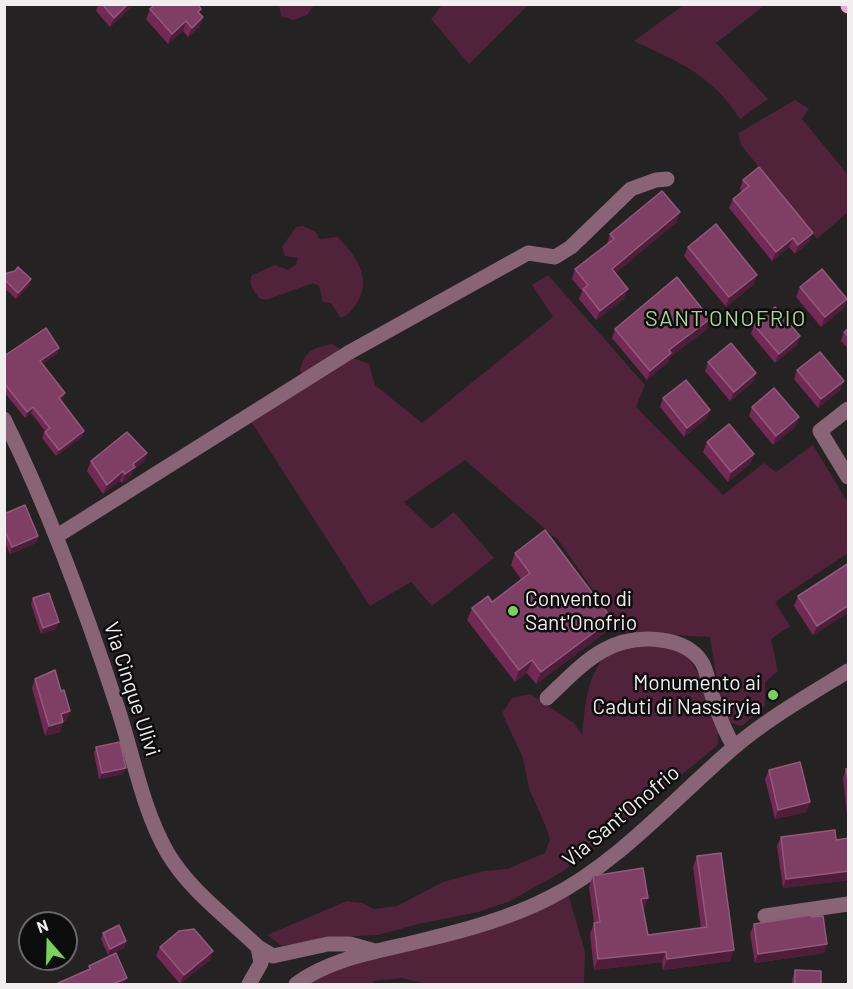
<!DOCTYPE html>
<html>
<head>
<meta charset="utf-8">
<style>
	body { margin:0 }
	#map { position:relative; width:853px; height:989px; overflow:hidden; background:#252223; font-family:Barlow,sans-serif }
	canvas { display:block }
	.frame { position:absolute; inset:0; border:6px solid #f0eeef; pointer-events:none }
	.north { position:absolute; left:18px; top:911px; width:60px; height:60px; box-sizing:border-box; background:#0d0c0c; border:2px solid #686667; border-radius:50%; rotate:340deg; font-size:16px; font-weight:700; line-height:24px; text-align:center; color:#f0eeef }
	.north::after { content:''; display:block; margin:auto; width:21px; height:27px; background:#78d158; clip-path:polygon(50% 0,100% 100%,50% 72%,0 100%) }
</style>
</head>
<body>
<div id="map">
<canvas width="853" height="989"></canvas>
<div class="frame"></div>
<div class="north">N</div>
</div>
<script>
const c = document.querySelector('canvas').getContext('2d');
c.lineJoin = 'round';
function fill(path, color) { c.fillStyle = color; c.fill(path, 'evenodd'); }
function stroke(path, color, width, dash) { c.strokeStyle = color; c.lineWidth = width; c.lineCap = dash ? 'butt' : 'round'; c.setLineDash(dash || []); c.stroke(path); }
function label(font, color, halo, rows, align = 'center') {
  c.font = font + ' Barlow,sans-serif'; c.lineWidth = 5; c.setLineDash([]); c.textBaseline = 'middle'; c.strokeStyle = halo; c.fillStyle = color; for (const [text, x, y, turn = 0] of rows) {
    c.save(); c.translate(x, y); c.rotate((+turn || 0) * Math.PI / 180); c.textAlign = isNaN(turn) ? turn : align; if (halo) c.strokeText(text, 0, 0); c.fillText(text, 0, 0); c.restore();
  }
}
fill(new Path2D(`
	M 685,4 L 765,5 L 716,43 L 768,99 L 740,119 C 710,73 680,63 634,41 Z
	M 279,5 L 279,4 L 314,5 L 307,15 L 293,20 L 281,16 Z
	M 442,5 L 442,4 L 528,5 L 469,64 L 431,19 Z
	M 795,100 L 809,109 L 802,119 L 848,175 L 848,212 L 817,239 L 741,145 L 738,133 Z
	M 303,226 L 316,232 L 319,239 L 338,237 C 355,255 372,277 358,301 C 353,309 350,314 341,318 L 331,303 L 323,302 L 319,286 L 313,283 L 266,300 L 259,298 C 253,290 248,284 252,275 L 275,265 L 288,270 L 296,265 L 298,258 L 285,256 L 282,247 L 296,227 Z
	M 548,275 L 645,385 L 636,407 L 723,495 L 764,463 L 776,472 L 813,445 L 848,503 L 848,553 L 775,602 L 790,626 L 771,639 L 778,671 L 765,682 L 765,706 L 742,726 L 731,723 L 717,697 L 719,693 L 710,637 L 622,632 L 559,541 L 465,460 L 404,502 L 432,529 L 454,512 L 494,558 L 432,606 L 411,582 L 370,606 L 250,420 L 310,382 L 300,371 C 304,351 314,347 333,344 L 350,357 L 369,364 L 375,385 L 422,423 L 553,317 L 532,285 Z
	M 645,638 L 680,645 C 699,673 722,710 718,745 L 562,872 L 508,902 L 478,912 L 418,924 L 378,935 L 337,937 L 282,946 L 267,935 L 347,901 L 362,903 L 374,909 L 397,906 L 443,882 L 484,871 L 507,869 L 545,853 L 550,840 L 546,827 L 529,788 L 523,758 L 502,713 L 512,698 L 530,694 L 574,723 L 582,735 C 585,708 587,665 614,650 C 623,645 635,642 645,638 Z
	M 568,894 L 585,951 L 584,984 L 427,984 L 402,978 L 373,981 L 372,984 L 306,984 L 317,977 Z`), '#50233b');
stroke(new Path2D(`
	M 848,409 L 820,431 L 848,477
	M 4,419 C 50,512 85,608 117,706 C 133,754 142,808 167,852 C 189,890 227,917 258,947
	M 57,536 L 348,353 L 528,253 L 555,257 L 571,247 L 631,189 L 656,180 L 667,179
	M 547,698 C 582,665 608,633 661,640 C 676,642 692,648 701,661 C 707,669 708,682 711,692 C 717,711 724,730 734,747
	M 765,916 L 848,904
	M 249,984 L 261,963 L 258,947 L 273,956 L 328,944 L 350,944 L 375,951
	M 296,984 C 333,957 381,951 424,940 C 466,930 510,918 549,898 C 618,863 673,800 732,749 C 767,719 809,695 848,671`), '#896376', 15);
stroke(new Path2D(`
	M 848,4 L 848,6`), '#f1a4ca', 15);
fill(new Path2D(`
	M 98,4 L 135,4 L 110,27 L 96,11 Z
	M 150,9 L 200,13 L 200,27 L 188,37 L 183,31 L 168,44 L 146,19 Z
	M 743,180 L 813,233 L 809,242 L 795,254 L 789,247 L 772,261 L 729,208 L 733,199 L 742,192 L 740,189 Z
	M 677,222 L 615,273 L 624,299 L 596,320 L 579,299 L 582,291 L 572,279 L 575,269 L 607,245 L 607,244 L 610,234 Z
	M 688,247 L 754,284 L 726,307 L 684,256 Z
	M 4,274 L 31,279 L 29,286 L 16,299 L 4,288 Z
	M 800,287 L 847,299 L 844,308 L 821,327 L 796,297 Z
	M 754,325 L 797,345 L 775,363 L 751,334 Z
	M 849,328 L 849,350 L 841,341 L 844,332 Z
	M 615,329 L 707,329 L 670,357 L 668,362 L 647,380 L 612,338 Z
	M 59,348 L 57,354 L 42,364 L 63,400 L 61,401 L 84,431 L 82,437 L 56,456 L 42,438 L 45,431 L 31,413 L 25,418 L 4,392 L 4,356 Z
	M 708,362 L 756,373 L 753,382 L 730,401 L 705,371 Z
	M 797,370 L 844,381 L 840,390 L 818,408 L 794,379 Z
	M 663,398 L 710,410 L 706,419 L 684,437 L 660,407 Z
	M 752,407 L 795,427 L 773,445 L 749,416 Z
	M 707,442 L 754,454 L 750,464 L 728,482 L 703,452 Z
	M 147,453 L 144,462 L 133,470 L 131,476 L 122,483 L 120,481 L 103,494 L 87,471 L 91,461 Z
	M 4,514 L 38,536 L 36,543 L 10,554 L 4,541 Z
	M 515,553 L 607,631 L 536,684 L 527,673 L 515,682 L 467,620 L 472,608 L 492,602 L 521,579 L 511,565 Z
	M 849,563 L 849,612 L 813,635 L 794,606 L 798,596 Z
	M 33,598 L 56,629 L 41,634 L 31,604 Z
	M 35,679 L 67,720 L 63,721 L 60,732 L 45,736 L 32,688 Z
	M 96,747 L 126,768 L 123,774 L 99,779 L 94,753 Z
	M 846,769 L 849,769 L 849,814 L 847,814 L 843,778 Z
	M 769,770 L 810,802 L 806,812 L 775,819 L 765,779 Z
	M 781,837 L 836,840 L 849,838 L 849,880 L 783,888 L 777,846 Z
	M 697,856 L 730,961 L 663,970 L 662,962 L 594,970 L 590,934 L 594,923 L 589,887 L 593,876 L 648,898 L 644,909 L 643,909 L 648,935 L 701,928 L 693,867 Z
	M 811,917 L 827,944 L 824,953 L 755,963 L 750,934 L 754,924 Z
	M 103,933 L 126,941 L 124,948 L 108,955 L 101,939 Z
	M 160,947 L 210,960 L 180,984 L 156,956 Z
	M 795,970 L 821,984 L 792,984 L 792,980 Z`), '#722954');
fill(new Path2D(`
	M 128,4 L 135,4 L 110,27 L 114,18 Z
	M 203,17 L 200,27 L 188,37 L 192,28 Z
	M 186,21 L 183,31 L 168,44 L 172,34 Z
	M 680,212 L 677,222 L 609,279 L 612,269 Z
	M 813,233 L 809,242 L 795,254 L 798,245 Z
	M 793,238 L 789,247 L 772,261 L 776,252 Z
	M 757,275 L 754,284 L 726,307 L 729,297 Z
	M 31,279 L 29,286 L 16,299 L 18,293 Z
	M 628,289 L 624,299 L 596,320 L 600,311 Z
	M 847,299 L 844,308 L 821,327 L 825,317 Z
	M 710,319 L 707,329 L 670,357 L 668,362 L 647,380 L 650,371 L 669,350 Z
	M 800,336 L 797,345 L 775,363 L 779,354 Z
	M 59,348 L 57,354 L 37,367 L 40,361 Z
	M 756,373 L 753,382 L 730,401 L 734,392 Z
	M 844,381 L 840,390 L 818,408 L 821,399 Z
	M 65,393 L 63,400 L 57,405 L 59,398 Z
	M 33,407 L 31,413 L 25,418 L 27,412 Z
	M 710,410 L 706,419 L 684,437 L 687,428 Z
	M 799,417 L 795,427 L 773,445 L 776,436 Z
	M 84,431 L 82,437 L 56,456 L 59,450 Z
	M 147,453 L 144,462 L 133,470 L 131,476 L 122,483 L 125,474 L 133,464 Z
	M 754,454 L 750,464 L 728,482 L 731,472 Z
	M 123,471 L 120,481 L 103,494 L 107,485 Z
	M 38,536 L 36,543 L 10,554 L 12,547 Z
	M 849,605 L 849,612 L 813,635 L 817,626 Z
	M 612,619 L 607,631 L 536,684 L 541,672 Z
	M 59,622 L 56,629 L 41,634 L 43,628 Z
	M 532,660 L 527,673 L 515,682 L 519,670 Z
	M 70,711 L 67,720 L 57,723 L 61,714 Z
	M 63,722 L 60,732 L 45,736 L 49,726 Z
	M 126,768 L 123,774 L 99,779 L 102,773 Z
	M 810,802 L 806,812 L 775,819 L 778,810 Z
	M 849,871 L 849,880 L 783,888 L 786,879 Z
	M 648,898 L 644,909 L 637,910 L 641,899 Z
	M 126,941 L 124,948 L 108,955 L 110,949 Z
	M 827,944 L 824,953 L 755,963 L 758,954 Z
	M 734,950 L 730,961 L 663,970 L 667,959 Z
	M 213,951 L 210,960 L 180,984 L 184,975 Z
	M 666,952 L 662,962 L 594,970 L 598,959 Z
	M 127,978 L 125,984 L 113,984 Z`), '#4d1d39');
const building = new Path2D(`
	M 102,4 L 128,4 L 114,18 Z
	M 155,4 L 197,4 L 201,9 L 198,12 L 203,17 L 192,28 L 186,21 L 172,34 L 150,9 Z
	M 759,167 L 813,233 L 798,245 L 793,238 L 776,252 L 733,199 L 749,186 L 743,180 Z
	M 662,191 L 680,212 L 612,269 L 628,289 L 600,311 L 583,289 L 588,285 L 575,269 L 614,239 L 610,234 Z
	M 716,224 L 757,275 L 729,297 L 688,247 Z
	M 18,267 L 31,279 L 18,293 L 4,279 L 4,274 L 15,271 Z
	M 822,269 L 847,299 L 825,317 L 800,287 Z
	M 677,277 L 710,319 L 669,350 L 671,353 L 650,371 L 615,329 Z
	M 775,307 L 800,336 L 779,354 L 754,325 Z
	M 46,328 L 59,348 L 40,361 L 65,393 L 59,398 L 84,431 L 59,450 L 45,432 L 50,428 L 33,407 L 27,412 L 4,383 L 4,356 Z
	M 849,328 L 849,337 L 844,332 Z
	M 731,343 L 756,373 L 734,392 L 708,362 Z
	M 820,352 L 844,381 L 821,399 L 797,370 Z
	M 686,380 L 710,410 L 687,428 L 663,398 Z
	M 774,388 L 799,417 L 776,436 L 752,407 Z
	M 729,424 L 754,454 L 731,472 L 707,442 Z
	M 127,432 L 147,453 L 133,464 L 135,467 L 125,474 L 123,471 L 107,485 L 91,461 Z
	M 25,505 L 38,536 L 12,547 L 4,529 L 4,514 Z
	M 545,530 L 612,619 L 541,672 L 532,660 L 519,670 L 472,608 L 488,596 L 492,602 L 530,573 L 515,553 Z
	M 849,563 L 849,605 L 817,626 L 798,596 Z
	M 49,593 L 59,622 L 43,628 L 33,598 Z
	M 55,670 L 61,691 L 64,690 L 70,711 L 61,714 L 63,722 L 49,726 L 35,679 Z
	M 120,742 L 126,768 L 102,773 L 96,747 Z
	M 800,762 L 810,802 L 778,810 L 769,770 Z
	M 849,768 L 849,788 L 846,769 Z
	M 835,830 L 836,840 L 849,838 L 849,871 L 786,879 L 781,837 Z
	M 721,853 L 734,950 L 667,959 L 666,952 L 598,959 L 594,923 L 600,922 L 593,876 L 643,868 L 648,898 L 641,899 L 648,935 L 707,927 L 697,856 Z
	M 811,915 L 811,917 L 823,916 L 827,944 L 758,954 L 754,924 Z
	M 119,925 L 126,941 L 110,949 L 103,933 Z
	M 194,929 L 213,951 L 184,975 L 160,947 L 179,931 Z
	M 116,953 L 127,978 L 113,984 L 56,984 L 90,969 L 89,966 Z
	M 795,970 L 821,971 L 821,984 L 795,984 Z`);
fill(building, '#7f3e64');
stroke(building, '#915a7a', 1.5);
for (const [x, y, r, color] of [
	[513,611,6,"#78d158"],
	[773,695,6,"#78d158"]
]) { const dot = new Path2D(); dot.arc(x, y, r, 0, 2 * Math.PI); c.fillStyle = color; c.fill(dot); stroke(dot, '#0d0c0c', 2); }
label('21px', '#f0eeef', '#0d0c0c', [
	["Convento di",525,599],
	["Sant'Onofrio",525,623],
	["Monumento ai",761,683,"right"],
	["Caduti di Nassiryia",761,707,"right"]
], 'left');
label('21px', '#f0eeef', '#0d0c0c', [
	["Via Cinque Ulivi",132,689,72],
	["Via Sant'Onofrio",621,816,-40]
]);
c.letterSpacing = '1.5px';
label('22px', '#a6d697', '#0d0c0c', [
	["SANT'ONOFRIO",726,319]
]);
c.letterSpacing = '0px';
</script>
</body>
</html>
